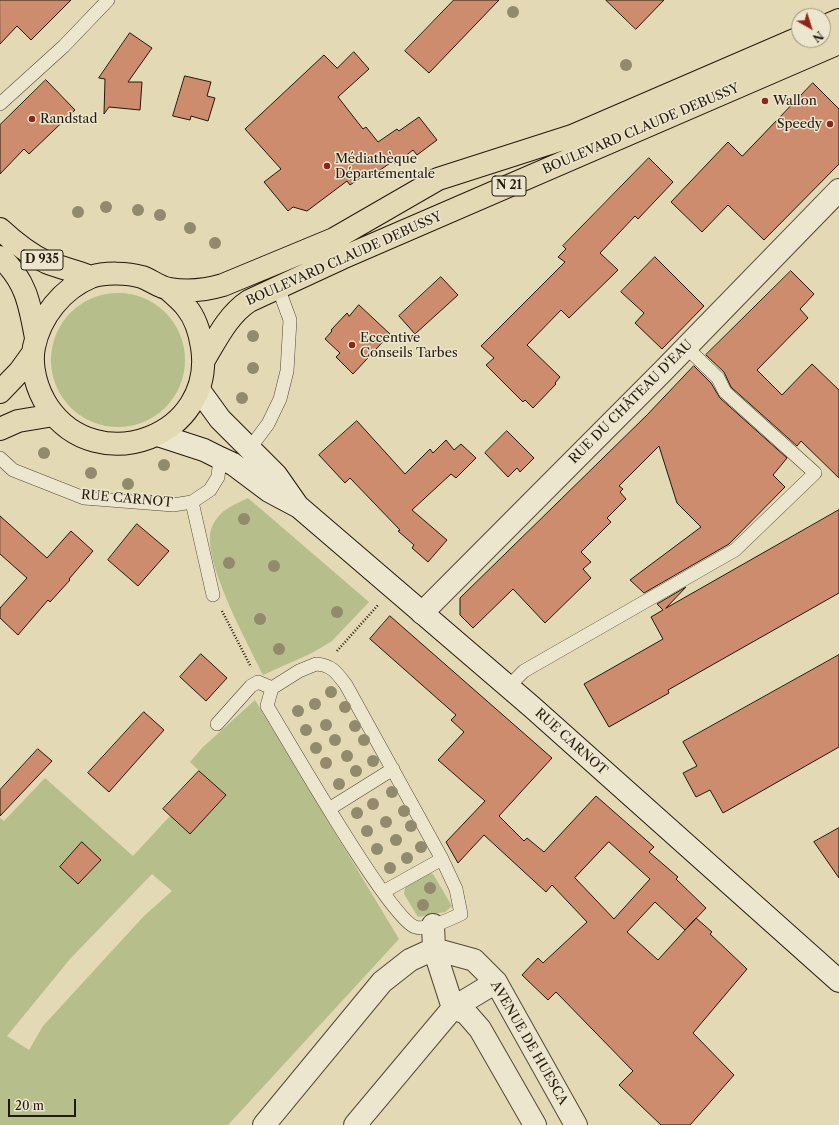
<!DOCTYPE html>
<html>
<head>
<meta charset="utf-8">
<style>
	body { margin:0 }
	#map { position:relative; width:839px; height:1125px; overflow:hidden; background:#e3d9b4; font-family:"Libre Caslon Text",serif }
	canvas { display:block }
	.north { position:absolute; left:791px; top:8px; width:40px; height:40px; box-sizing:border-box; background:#ede6ce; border:1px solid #9c9480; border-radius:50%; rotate:141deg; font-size:11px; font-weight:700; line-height:16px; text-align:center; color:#22180c }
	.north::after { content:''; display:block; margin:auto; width:14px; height:18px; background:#8f2418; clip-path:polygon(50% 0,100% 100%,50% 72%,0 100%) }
	.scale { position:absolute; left:8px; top:1099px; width:68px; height:18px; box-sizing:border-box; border:2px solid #22180c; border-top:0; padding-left:5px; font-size:12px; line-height:14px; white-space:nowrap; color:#22180c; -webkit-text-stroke:3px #ede6ce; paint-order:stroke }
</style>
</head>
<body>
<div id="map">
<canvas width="839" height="1125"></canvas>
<div class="north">N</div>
<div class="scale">20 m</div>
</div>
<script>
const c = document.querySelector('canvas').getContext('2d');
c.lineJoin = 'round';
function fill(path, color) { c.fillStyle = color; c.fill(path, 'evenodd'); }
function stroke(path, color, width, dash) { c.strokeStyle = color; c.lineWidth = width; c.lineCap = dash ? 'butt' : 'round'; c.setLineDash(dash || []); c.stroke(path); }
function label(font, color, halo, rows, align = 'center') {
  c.font = font + ' "Libre Caslon Text",serif'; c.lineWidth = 3; c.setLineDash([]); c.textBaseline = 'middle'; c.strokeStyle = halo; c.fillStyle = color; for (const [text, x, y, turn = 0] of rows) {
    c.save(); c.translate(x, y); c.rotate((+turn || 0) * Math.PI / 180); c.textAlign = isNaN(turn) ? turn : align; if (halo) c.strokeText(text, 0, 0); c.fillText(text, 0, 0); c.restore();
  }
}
fill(new Path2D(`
	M51 360a67 67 0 1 1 134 0a67 67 0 1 1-134 0Z
	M 248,498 L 369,602 L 332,641 L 312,653 L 263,675 C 249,645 199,556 212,527 C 219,510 232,506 248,498 Z
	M 255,700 L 399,939 L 228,1125 L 0,1125 L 0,818 L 4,821 L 45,778 L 133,856 L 170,816 L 190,834 L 225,795 L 190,762 L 203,747 ZM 152,874 L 172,891 L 144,916 L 43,1026 L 29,1050 L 7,1036 L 70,959 Z
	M 425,872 L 433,874 L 452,906 L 445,912 L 418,917 L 404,894 L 405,888 Z`), '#b6be8b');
const building = new Path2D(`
	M 0,0 L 71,0 L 31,40 L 17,26 L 0,44 Z
	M 454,0 L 499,0 L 429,73 L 405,51 Z
	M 606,0 L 664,0 L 636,29 Z
	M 130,33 L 152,48 L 128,82 L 142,82 L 140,110 L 109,107 L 104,114 L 105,79 L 99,78 Z
	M 354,52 L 369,69 L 338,97 L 363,129 L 366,127 L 378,142 L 397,129 L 399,131 L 419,117 L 437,140 L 417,155 L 413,150 L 395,164 L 393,161 L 373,175 L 370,171 L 350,185 L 347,181 L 307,211 L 293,207 L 288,211 L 264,182 L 281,169 L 245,129 L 324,55 L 337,68 Z
	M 185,76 L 211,82 L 207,96 L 215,98 L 208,121 L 191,116 L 190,120 L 173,116 Z
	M 46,80 L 75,110 L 29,154 L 24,149 L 0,174 L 0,125 Z
	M 813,83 L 839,109 L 839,164 L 764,240 L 728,205 L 702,232 L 671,202 L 728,142 L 742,156 Z
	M 649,158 L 673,182 L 638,219 L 635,216 L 600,253 L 618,270 L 569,318 L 561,310 L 527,345 L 560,377 L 555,383 L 556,384 L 533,408 L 525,400 L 523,402 L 486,365 L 494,358 L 481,346 L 565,262 L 558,257 L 566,249 L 563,246 Z
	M 655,257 L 704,306 L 662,349 L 635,323 L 644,313 L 621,292 Z
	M 791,271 L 814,294 L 800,309 L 808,318 L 757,370 L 782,395 L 812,364 L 839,390 L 839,478 L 801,441 L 797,446 L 731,387 L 724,372 L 706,355 Z
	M 441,277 L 458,295 L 415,334 L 399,316 Z
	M 359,305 L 390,334 L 353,374 L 336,357 L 340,353 L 325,339 L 332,331 L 331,330 L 347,313 L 349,316 Z
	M 694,366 L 711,383 L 720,398 L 787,458 L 773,475 L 785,487 L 729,544 L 644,593 L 630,580 L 701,527 L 677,503 L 659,446 L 619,486 L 623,489 L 620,492 L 626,499 L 607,518 L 611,522 L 581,552 L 591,562 L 583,569 L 591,578 L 545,623 L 513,589 L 473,628 L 460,615 L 460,598 L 647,415 Z
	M 357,421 L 405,474 L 430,449 L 433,453 L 446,440 L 454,450 L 461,444 L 476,458 L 456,478 L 451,474 L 412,510 L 447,540 L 428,562 L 412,548 L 414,545 L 398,531 L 400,530 L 350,478 L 345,483 L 319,455 Z
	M 507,431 L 534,458 L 520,472 L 517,468 L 508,477 L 485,453 Z
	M 839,510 L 839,593 L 668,690 L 669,693 L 609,727 L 584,684 L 663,639 L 651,617 L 663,610 L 657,604 L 686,587 L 666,608 Z
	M 0,516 L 47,558 L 71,531 L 93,551 L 69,579 L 70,580 L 50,602 L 48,600 L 18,635 L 0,618 L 0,608 L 27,578 L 0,554 Z
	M 137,524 L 169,551 L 138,586 L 108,560 Z
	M 390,616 L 552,758 L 499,816 L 524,841 L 527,838 L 544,852 L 596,796 L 654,847 L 649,852 L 678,877 L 676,879 L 706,908 L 685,930 L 655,902 L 627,932 L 658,960 L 696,918 L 712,932 L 710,934 L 747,969 L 693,1033 L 734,1075 L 690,1125 L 661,1125 L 619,1085 L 633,1071 L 556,992 L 548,1000 L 522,975 L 538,958 L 543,963 L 587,922 L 552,885 L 546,892 L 484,835 L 458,863 L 446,842 L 485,801 L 438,760 L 464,732 L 451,720 L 456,715 L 370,639 ZM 609,842 L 650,879 L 614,919 L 575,878 Z
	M 201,654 L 227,678 L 206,701 L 180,677 Z
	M 839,655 L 839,747 L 723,813 L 710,790 L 696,797 L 683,773 L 697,766 L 683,742 Z
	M 144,712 L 164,730 L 109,792 L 88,773 Z
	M 38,749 L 52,761 L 0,816 L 0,790 Z
	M 199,771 L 226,795 L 190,834 L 163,809 Z
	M 839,828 L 839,878 L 814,842 Z
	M 82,842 L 101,860 L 78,884 L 60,867 Z`);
fill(building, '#cd8c6d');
stroke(building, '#22180c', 1);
const lane = new Path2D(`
	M 0,104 L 64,46 L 108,0
	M 250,448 L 268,424 L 280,399 L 287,371 L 290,320 L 278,287
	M 0,458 L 13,470 L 84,498 L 173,505 L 192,502 L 210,490 L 218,477 L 220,458
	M 192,502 L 213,595
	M 316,664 C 332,665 337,673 346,685 L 442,859 L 456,889 L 461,914 C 450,919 426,931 415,927 C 389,918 288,740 267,706 L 272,688 L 299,671 Z
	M 508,687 L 524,671 L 735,550 L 815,473 L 725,392 L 718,378 L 686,347
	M 217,724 L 251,686 L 258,682 L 272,688
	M 329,809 L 393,769
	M 383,892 L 442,859`);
const street = new Path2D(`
	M 422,613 L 665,369 L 839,190
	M 433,925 L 434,949 L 453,1008
	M 434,949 L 474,960 L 496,982 L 576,1125
	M 453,1008 L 466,1013 L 480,1029 L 535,1125
	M 264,1125 L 382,982 L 410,960 L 434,949
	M 355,1125 L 453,1008 L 496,982`);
const secondary = new Path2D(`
	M 199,390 L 220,419 L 276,475 L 297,505
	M 158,435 L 204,450 L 220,458 L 233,464 L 269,491 L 299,507 L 532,707 L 839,981`);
const primary = new Path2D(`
	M 823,27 L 839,20
	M 0,229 C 14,242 29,254 46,262 C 61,268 76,271 91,277
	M 0,257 C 26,280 30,305 36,338
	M 168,289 C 174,295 182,301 187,308 C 196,319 200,334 202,347 C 216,436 98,480 48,407 C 37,390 30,367 34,347 C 40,317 62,289 91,277 C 105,272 128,273 142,277 C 151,280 160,288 170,289 C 188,292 206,290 223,285 L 334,239 L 438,179 L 572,136 L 799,38
	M 204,360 C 217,338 228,315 249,301 L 342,258 L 839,43
	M 0,392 L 20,371 L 33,353
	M 0,429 L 18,421 L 54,415`);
stroke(lane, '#524836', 14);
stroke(street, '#524836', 24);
stroke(secondary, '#22180c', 24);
stroke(primary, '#22180c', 24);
stroke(new Path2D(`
	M 222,611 L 251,667
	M 337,651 L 379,604`), '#22180c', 2.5, [1, 2]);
stroke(lane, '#ede6ce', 13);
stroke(street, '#ede6ce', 22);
stroke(secondary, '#ede6ce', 22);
stroke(primary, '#e3d9b4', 22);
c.fillStyle = '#918a6c';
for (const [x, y] of [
	[513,12],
	[626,65],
	[106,207],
	[138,210],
	[78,212],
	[160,215],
	[190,228],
	[215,243],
	[253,336],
	[253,368],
	[242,398],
	[44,453],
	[164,465],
	[91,473],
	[128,484],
	[244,519],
	[229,563],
	[274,566],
	[337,612],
	[260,619],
	[279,649],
	[331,692],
	[315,704],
	[345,707],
	[298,711],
	[326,725],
	[355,726],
	[306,730],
	[335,740],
	[364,740],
	[316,748],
	[347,756],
	[373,761],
	[326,763],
	[356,771],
	[339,784],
	[392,792],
	[373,804],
	[404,811],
	[357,813],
	[386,822],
	[411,826],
	[367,831],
	[396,840],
	[421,847],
	[377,849],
	[407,858],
	[390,868],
	[430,888],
	[423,905]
]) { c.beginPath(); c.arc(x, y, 6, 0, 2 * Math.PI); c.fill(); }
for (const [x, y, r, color] of [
	[765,101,4,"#8f2418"],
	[32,119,4,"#8f2418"],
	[830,124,4,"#8f2418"],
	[327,166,4,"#8f2418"],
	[352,345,4,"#8f2418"]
]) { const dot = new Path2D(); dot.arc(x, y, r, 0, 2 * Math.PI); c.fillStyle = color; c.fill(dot); stroke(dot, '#ede6ce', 1.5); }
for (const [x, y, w] of [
	[509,186,34],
	[42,260,42]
]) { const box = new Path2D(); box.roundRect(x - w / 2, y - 10, w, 20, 3); c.fillStyle = '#ede6ce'; c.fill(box); stroke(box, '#22180c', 1); }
label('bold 12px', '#22180c', null, [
	["N 21",509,186],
	["D 935",42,260]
]);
label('13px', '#22180c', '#ede6ce', [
	["Wallon",773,101],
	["Randstad",40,119],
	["Speedy",822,124,"right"],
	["Médiathèque",335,159],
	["Départementale",335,174],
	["Eccentive",360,338],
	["Conseils Tarbes",360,353]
], 'left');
label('13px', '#22180c', '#ede6ce', [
	["BOULEVARD CLAUDE DEBUSSY",641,129,-23],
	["BOULEVARD CLAUDE DEBUSSY",344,259,-24],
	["RUE DU CHÂTEAU D'EAU",631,402,-45],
	["RUE CARNOT",127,499,5],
	["RUE CARNOT",571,742,42],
	["AVENUE DE HUESCA",529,1043,60]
]);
</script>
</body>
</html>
